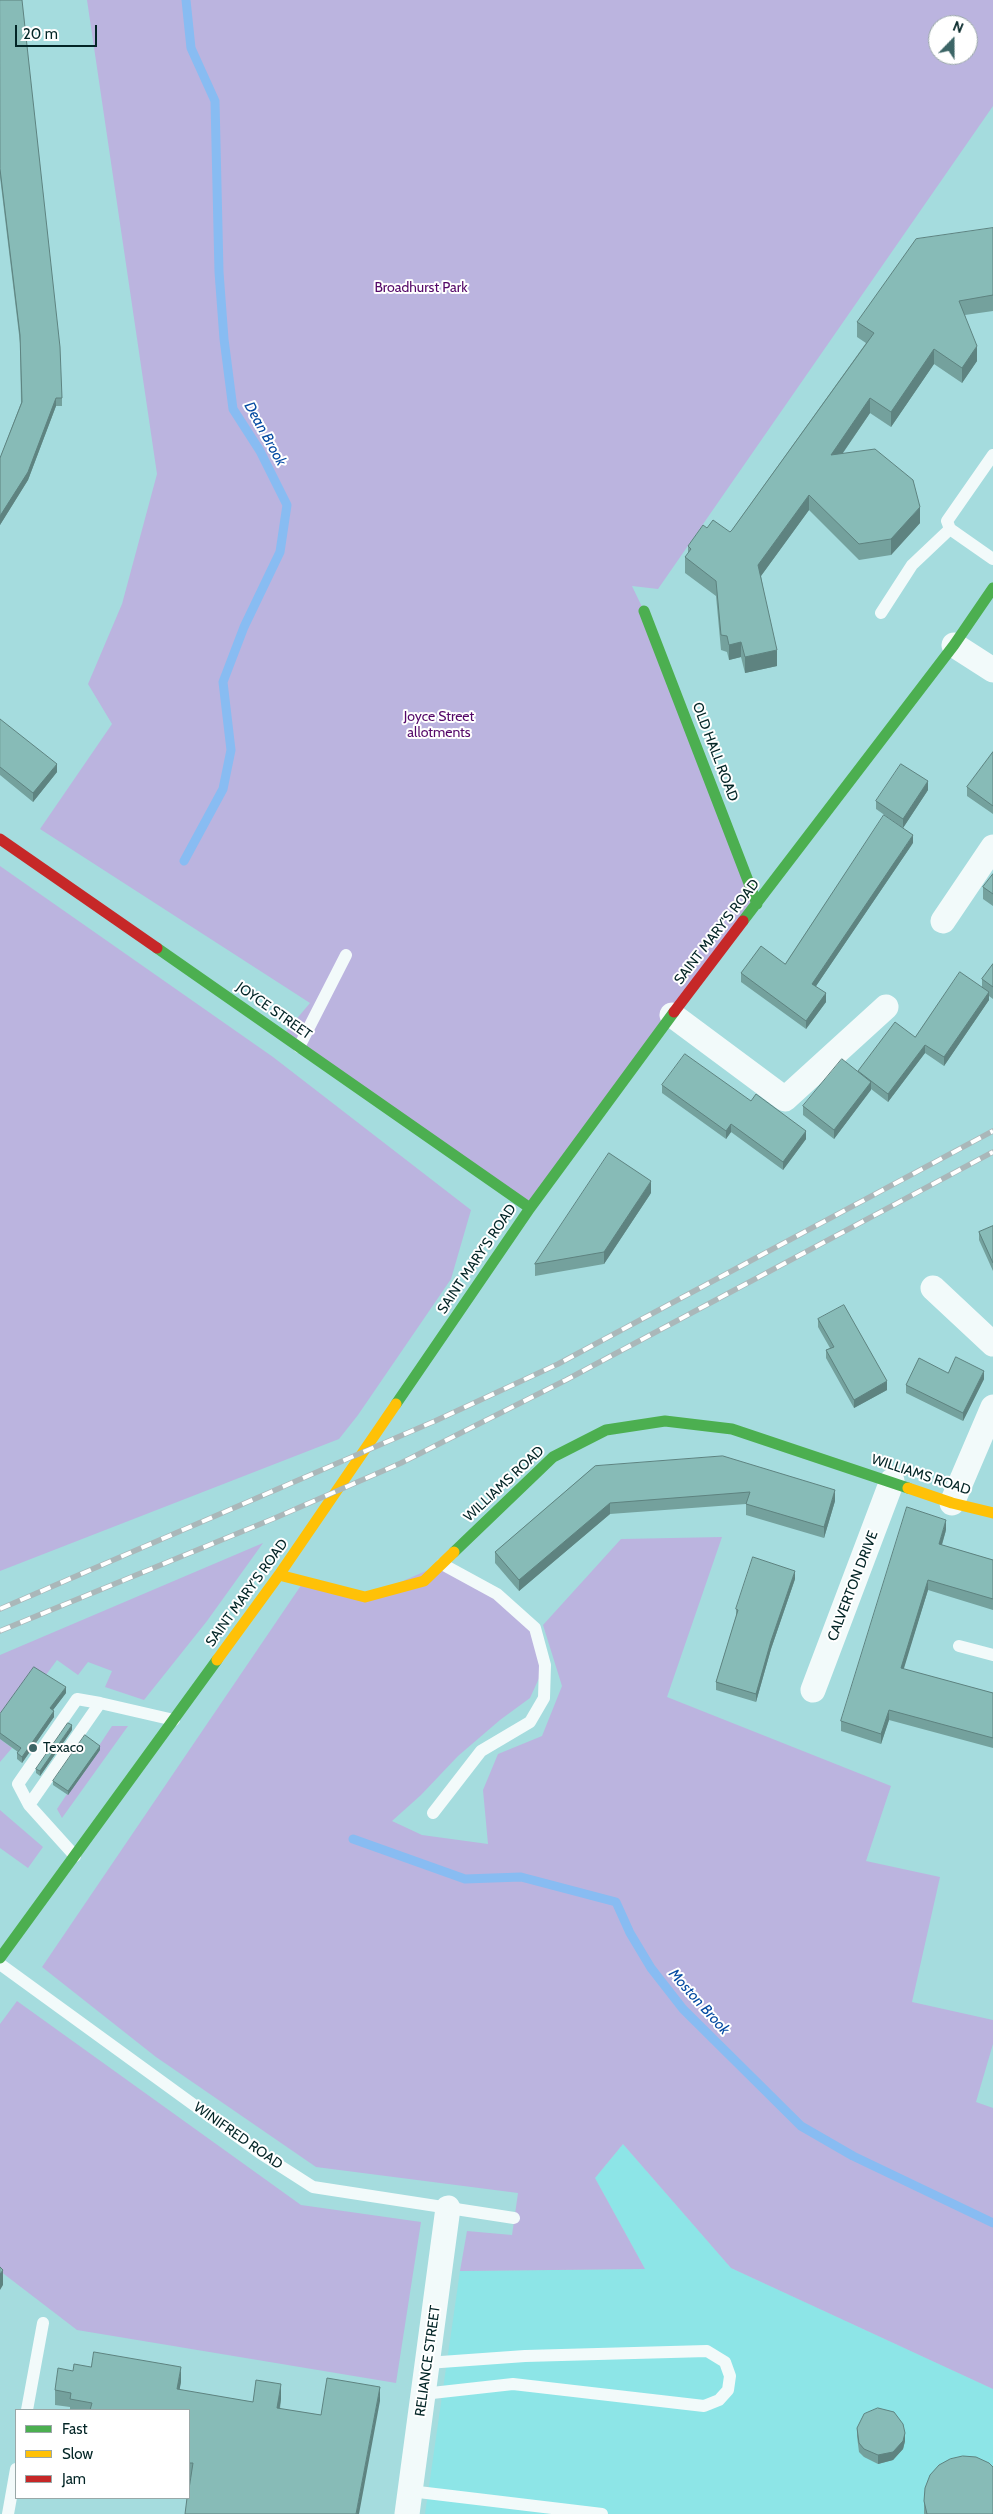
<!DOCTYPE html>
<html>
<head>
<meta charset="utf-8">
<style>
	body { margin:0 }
	#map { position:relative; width:993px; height:2514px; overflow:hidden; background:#a5dcde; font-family:Cabin,sans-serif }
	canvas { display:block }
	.legend { position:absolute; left:15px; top:2409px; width:175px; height:90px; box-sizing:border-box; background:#fff; border:1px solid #9aa8a8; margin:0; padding:6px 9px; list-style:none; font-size:15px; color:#032526 }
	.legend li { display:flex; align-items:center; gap:10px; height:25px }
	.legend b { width:25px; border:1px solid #9aa8a8 }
	.north { position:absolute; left:928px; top:15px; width:50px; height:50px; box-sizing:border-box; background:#fff; border:1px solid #9aa8a8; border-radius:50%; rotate:22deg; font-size:14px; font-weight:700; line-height:20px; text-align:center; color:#032526 }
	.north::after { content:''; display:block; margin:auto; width:18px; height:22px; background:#3c6566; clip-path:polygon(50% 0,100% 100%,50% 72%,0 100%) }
	.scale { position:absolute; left:15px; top:25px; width:82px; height:22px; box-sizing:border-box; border:2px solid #032526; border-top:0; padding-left:6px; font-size:15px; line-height:18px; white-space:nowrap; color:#032526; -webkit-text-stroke:4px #fff; paint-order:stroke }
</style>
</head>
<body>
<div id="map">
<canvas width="993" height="2514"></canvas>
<ul class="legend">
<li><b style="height:6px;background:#4caf50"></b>Fast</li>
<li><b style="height:6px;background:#ffc107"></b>Slow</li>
<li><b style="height:6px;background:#c62828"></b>Jam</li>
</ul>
<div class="north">N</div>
<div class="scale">20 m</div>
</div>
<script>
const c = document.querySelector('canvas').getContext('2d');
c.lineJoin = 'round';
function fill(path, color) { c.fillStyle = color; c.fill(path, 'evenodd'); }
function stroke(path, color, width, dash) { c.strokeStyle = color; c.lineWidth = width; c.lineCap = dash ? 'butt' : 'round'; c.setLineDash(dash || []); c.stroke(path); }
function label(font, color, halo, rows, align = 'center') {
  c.font = font + ' Cabin,sans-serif'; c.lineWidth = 4; c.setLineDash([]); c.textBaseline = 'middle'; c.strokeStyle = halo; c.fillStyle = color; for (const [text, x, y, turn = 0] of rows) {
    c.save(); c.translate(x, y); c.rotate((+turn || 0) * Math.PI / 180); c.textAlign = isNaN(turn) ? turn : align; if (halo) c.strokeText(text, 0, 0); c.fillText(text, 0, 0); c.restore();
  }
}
fill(new Path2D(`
	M 623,2144 L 731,2268 L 993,2389 L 993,2514 L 425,2514 L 460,2271 L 645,2269 L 595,2178 Z`), '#8de5e7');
fill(new Path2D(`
	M 87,0 L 993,0 L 993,106 L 658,589 L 632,586 L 644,611 L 757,904 L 530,1208 L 283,1035 L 310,1003 L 40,829 L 112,724 L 88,684 L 122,604 L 157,474 ZM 938,25 L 968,25 L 968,55 L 938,55 Z
	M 0,866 L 273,1057 L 471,1210 L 451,1279 L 358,1415 L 339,1439 L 0,1571 Z
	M 722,1537 L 667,1697 L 891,1786 L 866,1861 L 940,1877 L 912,2002 L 993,2020 L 993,2044 L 976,2102 L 993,2108 L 993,2389 L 731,2268 L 623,2144 L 595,2178 L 645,2269 L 460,2271 L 467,2231 L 512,2235 L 518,2193 L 316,2167 L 156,2057 L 42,1967 L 304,1581 L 366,1597 L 442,1564 L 497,1594 L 535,1628 L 545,1665 L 530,1698 L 500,1720 L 458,1756 L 421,1795 L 392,1821 L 422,1835 L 488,1844 L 483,1790 L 498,1754 L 542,1736 L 562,1686 L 543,1625 L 621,1539 Z
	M 263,1543 L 207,1621 L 144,1700 L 105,1687 L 112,1671 L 88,1662 L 78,1675 L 57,1660 L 43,1679 L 0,1720 L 0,1655 Z
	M 112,1726 L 128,1726 L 62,1818 L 57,1809 Z
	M 0,1739 L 12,1748 L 0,1762 Z
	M 0,1810 L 43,1847 L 28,1868 L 0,1848 Z
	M 17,2001 L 301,2205 L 421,2222 L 396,2383 L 77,2330 L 0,2271 L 0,2024 Z`), '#bbb4df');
stroke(new Path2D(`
	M 184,861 L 223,789 L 231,750 L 223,682 L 244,627 L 280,552 L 287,505 L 260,451 L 233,409 L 224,339 L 219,272 L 215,101 L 191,48 L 186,0
	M 353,1839 L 465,1879 L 521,1877 L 616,1902 L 630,1933 L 651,1968 L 683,2009 L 801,2126 L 853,2156 L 993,2223`), '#88bcf2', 9);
stroke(new Path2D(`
	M 993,455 L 947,521 L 950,529 L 993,559
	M 881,613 L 912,565 L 950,529
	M 299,1047 L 346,955
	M 959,1646 L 993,1655
	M 29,1805 L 18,1784 L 77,1699 L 100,1703
	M 433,1813 L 481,1751 L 530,1722 L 544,1698 L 545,1665 L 535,1628 L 497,1594 L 442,1564
	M 75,1856 L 29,1805 L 100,1703 L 174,1720
	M 0,1964 L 260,2153 L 313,2187 L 514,2218
	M 423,2394 L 513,2384 L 704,2406 L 719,2400 L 728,2390 L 730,2376 L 725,2362 L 707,2351 L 525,2356 L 427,2363
	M 27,2410 L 43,2323
	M 410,2491 L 602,2514
	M 8,2514 L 16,2469`), '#f2fafa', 12);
stroke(new Path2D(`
	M 954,645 L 993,670
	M 943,921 L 993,847
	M 672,1015 L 785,1099 L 886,1007
	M 933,1288 L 993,1344
	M 952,1503 L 993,1407
	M 813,1690 L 892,1481
	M 407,2514 L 448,2208`), '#f2fafa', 25);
stroke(new Path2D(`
	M 644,611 L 757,904
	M 743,921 L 954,645 L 993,588
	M 157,948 L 530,1208
	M 396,1404 L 530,1208 L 674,1012
	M 454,1552 L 553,1457 L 606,1430 L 665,1421 L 732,1429 L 908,1488
	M 0,1958 L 217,1660`), '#4caf50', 11);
stroke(new Path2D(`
	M 908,1488 L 952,1503 L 993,1513
	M 279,1575 L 365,1597 L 424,1581 L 454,1552
	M 217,1660 L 279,1575 L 396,1404`), '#ffc107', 11);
stroke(new Path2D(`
	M 0,839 L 157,948
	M 674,1012 L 743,921`), '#c62828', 11);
const rail = new Path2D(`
	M 0,1609 L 435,1421 L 558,1364 L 993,1131
	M 0,1631 L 275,1518 L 401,1463 L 566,1380 L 993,1152`);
stroke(rail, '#aab7b9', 5.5);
stroke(rail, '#fff', 4, [11]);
fill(new Path2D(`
	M 0,0 L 62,398 L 62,406 L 56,406 L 28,480 L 0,525 L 0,458 L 21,403 L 20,343 L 0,177 Z
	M 993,228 L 993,311 L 965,315 L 977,361 L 962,383 L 934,364 L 891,427 L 870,413 L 843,453 L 920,523 L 891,555 L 859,560 L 809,510 L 761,576 L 777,666 L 745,673 L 741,657 L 729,660 L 727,652 L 721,650 L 716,596 L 685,573 L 685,557 L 688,554 L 688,546 L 707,528 L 730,532 L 732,530 L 866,343 L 857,337 L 857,322 Z
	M 0,719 L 57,772 L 33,802 L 0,775 Z
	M 993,752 L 993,814 L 967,796 L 967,787 Z
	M 928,790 L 903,828 L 876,809 L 876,801 Z
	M 913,843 L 816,986 L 826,1002 L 806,1029 L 741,982 L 741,973 L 785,964 Z
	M 993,874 L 993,906 L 983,899 L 983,887 Z
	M 993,964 L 993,999 L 989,996 L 989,1000 L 944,1066 L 925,1053 L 888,1102 L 871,1089 L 834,1139 L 803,1115 L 803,1106 L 915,1037 L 982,987 L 982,979 Z
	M 662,1085 L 751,1101 L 806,1139 L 783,1170 L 731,1132 L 726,1139 L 662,1093 Z
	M 651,1193 L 604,1264 L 535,1276 L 535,1264 Z
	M 993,1226 L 993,1271 L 979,1240 L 979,1232 Z
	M 818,1319 L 887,1390 L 854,1408 L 826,1358 L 826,1350 L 830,1348 L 818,1327 Z
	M 948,1373 L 984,1379 L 963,1421 L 906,1393 L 906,1385 Z
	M 595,1466 L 835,1501 L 824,1538 L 746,1515 L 746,1504 L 610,1514 L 519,1591 L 495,1563 L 495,1552 Z
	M 946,1530 L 942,1545 L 993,1560 L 993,1610 L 928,1590 L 903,1669 L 993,1693 L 993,1748 L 889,1720 L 881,1744 L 841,1731 L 841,1721 Z
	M 795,1579 L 771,1649 L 756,1702 L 716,1690 L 716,1682 L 736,1617 L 736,1609 Z
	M 66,1693 L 53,1710 L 54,1717 L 22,1763 L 17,1759 L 17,1753 L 18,1752 L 0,1739 L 0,1714 Z
	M 72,1730 L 40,1776 L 36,1773 L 36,1769 Z
	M 100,1750 L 68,1795 L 53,1785 L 53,1781 Z
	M 181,2382 L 179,2390 L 253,2402 L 281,2399 L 280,2409 L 321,2415 L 380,2401 L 191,2478 L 189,2477 L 189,2410 L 70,2410 L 70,2407 L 55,2405 L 55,2390 Z
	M 857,2428 L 905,2441 L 903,2449 L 893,2460 L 878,2464 L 864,2457 L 859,2452 L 857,2436 Z
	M 924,2501 L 993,2514 L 924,2514 Z`), '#74a19d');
fill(new Path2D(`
	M 977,346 L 977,361 L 962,383 L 962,368 Z
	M 934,349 L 934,364 L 891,427 L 891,412 Z
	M 56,398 L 56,406 L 28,480 L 0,525 L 0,516 Z
	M 870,398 L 870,413 L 831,470 L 831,455 Z
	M 809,495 L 809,510 L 758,580 L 758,565 Z
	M 920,507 L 920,523 L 891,555 L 891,539 Z
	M 741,642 L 741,657 L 729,660 L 729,645 Z
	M 777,650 L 777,666 L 745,673 L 745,657 Z
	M 57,764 L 57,772 L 33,802 L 33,793 Z
	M 928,781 L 928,790 L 903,828 L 903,819 Z
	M 913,835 L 913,843 L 812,992 L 812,984 Z
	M 989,992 L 989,1000 L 944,1066 L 944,1057 Z
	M 826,993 L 826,1002 L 806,1029 L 806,1021 Z
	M 925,1045 L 925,1053 L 888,1102 L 888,1094 Z
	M 871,1082 L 871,1090 L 834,1139 L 834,1130 Z
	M 731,1124 L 731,1132 L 726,1139 L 726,1131 Z
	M 806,1131 L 806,1139 L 783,1170 L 783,1162 Z
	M 651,1181 L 651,1193 L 604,1264 L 604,1252 Z
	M 984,1371 L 984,1379 L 963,1421 L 963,1413 Z
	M 887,1381 L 887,1390 L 854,1408 L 854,1400 Z
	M 835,1490 L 835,1501 L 824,1538 L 824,1527 Z
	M 610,1503 L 610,1514 L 519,1591 L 519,1580 Z
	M 946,1520 L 946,1530 L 939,1554 L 939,1544 Z
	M 795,1571 L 795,1579 L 771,1649 L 756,1702 L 756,1694 L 771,1641 Z
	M 928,1580 L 928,1590 L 901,1678 L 901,1668 Z
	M 66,1687 L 66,1693 L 50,1714 L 50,1708 Z
	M 889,1710 L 889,1720 L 881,1744 L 881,1734 Z
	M 54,1711 L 54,1717 L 22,1763 L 22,1757 Z
	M 72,1725 L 72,1730 L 40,1776 L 40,1771 Z
	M 100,1746 L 100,1750 L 68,1795 L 68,1791 Z
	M 3,2270 L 3,2285 L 0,2290 L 0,2274 Z
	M 181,2367 L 181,2382 L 177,2404 L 177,2389 Z
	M 281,2384 L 281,2399 L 277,2423 L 277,2408 Z
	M 380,2387 L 380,2401 L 359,2514 L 356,2514 Z
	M 905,2433 L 905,2441 L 903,2449 L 893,2460 L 878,2464 L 878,2455 Z`), '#5e8380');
const building = new Path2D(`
	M 0,0 L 22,0 L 60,347 L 62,398 L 56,398 L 28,472 L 0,516 L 0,458 L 22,402 L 20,335 L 0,169 Z
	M 993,228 L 993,295 L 959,301 L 977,346 L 962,368 L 934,349 L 891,412 L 870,398 L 831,455 L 875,449 L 913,480 L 920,507 L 891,539 L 859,544 L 809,495 L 758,565 L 777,650 L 745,657 L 741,642 L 729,645 L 727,636 L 721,635 L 716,581 L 685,557 L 691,549 L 688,546 L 703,525 L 707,528 L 713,520 L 730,532 L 732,530 L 874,333 L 857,322 L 916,239 Z
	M 0,719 L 57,764 L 33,793 L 0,767 Z
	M 993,752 L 993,806 L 967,787 Z
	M 901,764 L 928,781 L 903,819 L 876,801 Z
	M 884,815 L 913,835 L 812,984 L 826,993 L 806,1021 L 741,973 L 761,946 L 785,964 Z
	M 993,874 L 993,894 L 983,887 Z
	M 993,964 L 993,987 L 982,979 Z
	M 960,972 L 989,992 L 944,1057 L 925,1045 L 888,1094 L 858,1071 L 895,1022 L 915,1037 Z
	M 685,1054 L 751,1101 L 756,1094 L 806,1131 L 783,1162 L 731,1124 L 726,1131 L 662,1085 Z
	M 842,1059 L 871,1082 L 834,1130 L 803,1106 Z
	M 609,1153 L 651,1181 L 604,1252 L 535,1264 Z
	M 993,1226 L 993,1263 L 979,1232 Z
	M 844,1305 L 887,1381 L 854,1400 L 826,1350 L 834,1347 L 818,1319 Z
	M 956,1357 L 984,1371 L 963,1413 L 906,1385 L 919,1358 L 948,1373 Z
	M 723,1456 L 835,1490 L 824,1527 L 746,1504 L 750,1492 L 610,1503 L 519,1580 L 495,1552 L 595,1466 Z
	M 907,1507 L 946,1520 L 939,1544 L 993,1560 L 993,1599 L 928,1580 L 901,1668 L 993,1693 L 993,1738 L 889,1710 L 881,1734 L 841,1721 Z
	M 753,1557 L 795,1571 L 771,1641 L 756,1694 L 716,1682 L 738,1610 L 736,1609 Z
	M 34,1667 L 66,1687 L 50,1708 L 54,1711 L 22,1757 L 17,1753 L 21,1748 L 0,1733 L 0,1714 Z
	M 68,1723 L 72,1725 L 40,1771 L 36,1769 Z
	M 85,1735 L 100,1746 L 68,1791 L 53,1781 Z
	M 0,2267 L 3,2270 L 0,2274 Z
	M 94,2352 L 181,2367 L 177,2389 L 253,2402 L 256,2380 L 281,2384 L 277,2408 L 321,2415 L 327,2378 L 380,2387 L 356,2514 L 185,2514 L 187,2498 L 189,2498 L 189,2489 L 193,2463 L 189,2463 L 189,2410 L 90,2410 L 92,2403 L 70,2399 L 71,2393 L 55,2390 L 58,2368 L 73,2371 L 74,2364 L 91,2367 Z
	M 878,2408 L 894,2412 L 903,2424 L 905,2433 L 903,2441 L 893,2452 L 878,2455 L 864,2449 L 859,2443 L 857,2428 L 864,2414 Z
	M 963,2456 L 976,2457 L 989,2463 L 993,2467 L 993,2514 L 927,2514 L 924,2501 L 925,2488 L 930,2475 L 939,2465 L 950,2459 Z`);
fill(building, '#87bbb7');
stroke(building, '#5e8380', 1);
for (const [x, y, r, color] of [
	[33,1748,5,"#3c6566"]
]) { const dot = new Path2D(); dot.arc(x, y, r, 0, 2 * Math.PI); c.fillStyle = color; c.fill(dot); stroke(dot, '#fff', 2); }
label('14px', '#540868', '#fff', [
	["Broadhurst Park",421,288],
	["Joyce Street",439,717],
	["allotments",439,733]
]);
label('14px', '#032526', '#fff', [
	["OLD HALL ROAD",715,752,69],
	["SAINT MARY'S ROAD",717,932,-52],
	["JOYCE STREET",274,1011,35],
	["SAINT MARY'S ROAD",477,1259,-56],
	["WILLIAMS ROAD",921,1475,18],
	["WILLIAMS ROAD",504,1484,-43],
	["CALVERTON DRIVE",853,1586,-69],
	["SAINT MARY'S ROAD",247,1593,-54],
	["WINIFRED ROAD",238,2136,35],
	["RELIANCE STREET",428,2361,-82]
]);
label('14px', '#032526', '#fff', [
	["Texaco",43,1748]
], 'left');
label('italic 15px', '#054ba2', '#fff', [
	["Dean Brook",265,434,61],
	["Moston Brook",699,2002,48]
]);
</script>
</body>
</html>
